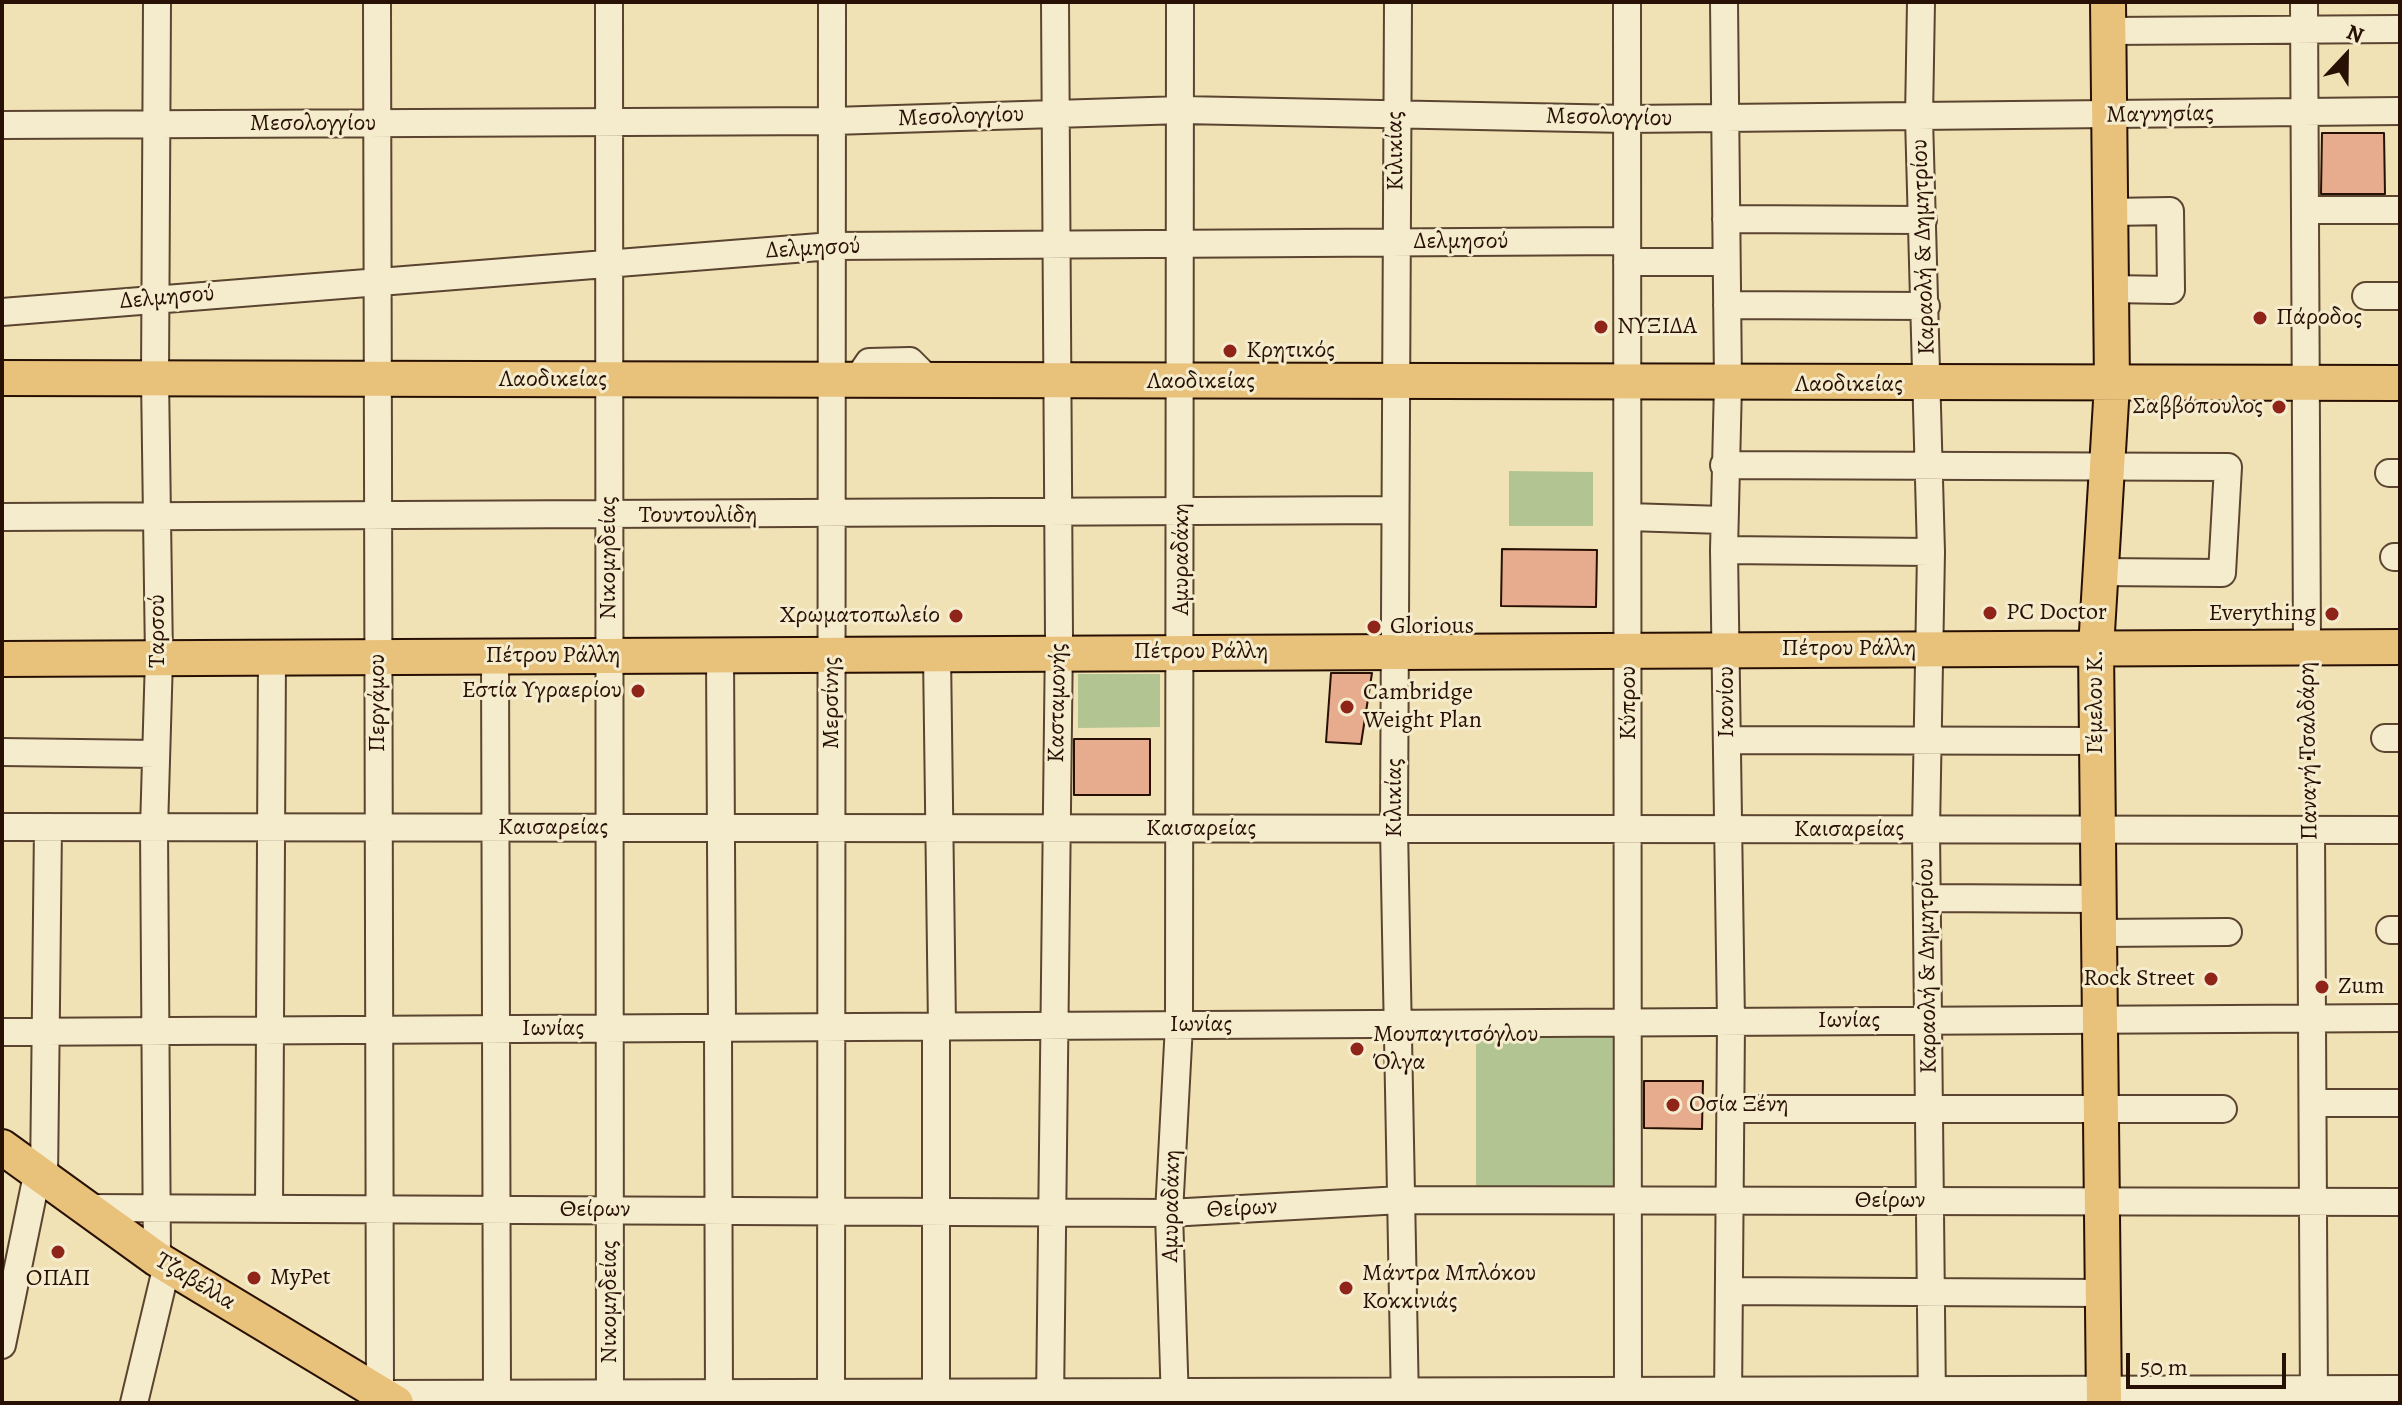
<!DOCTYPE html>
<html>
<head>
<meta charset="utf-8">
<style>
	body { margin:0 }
	#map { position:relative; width:2402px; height:1405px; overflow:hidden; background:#f0e2b4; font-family:Alegreya,serif }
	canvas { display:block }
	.frame { position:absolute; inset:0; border:4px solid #291004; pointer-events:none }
	.north { position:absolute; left:2306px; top:16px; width:80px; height:80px; -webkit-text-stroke:6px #f5ecce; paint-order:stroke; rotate:22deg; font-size:22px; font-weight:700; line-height:32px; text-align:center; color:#291004 }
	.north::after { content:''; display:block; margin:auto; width:28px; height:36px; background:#291004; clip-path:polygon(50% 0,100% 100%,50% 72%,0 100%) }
	.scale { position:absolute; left:2126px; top:1353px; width:160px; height:36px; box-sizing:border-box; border:4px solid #291004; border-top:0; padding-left:10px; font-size:24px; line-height:28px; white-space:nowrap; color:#291004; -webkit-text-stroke:6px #f5ecce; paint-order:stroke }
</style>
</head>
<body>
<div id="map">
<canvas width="2402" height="1405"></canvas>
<div class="frame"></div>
<div class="north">N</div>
<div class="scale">50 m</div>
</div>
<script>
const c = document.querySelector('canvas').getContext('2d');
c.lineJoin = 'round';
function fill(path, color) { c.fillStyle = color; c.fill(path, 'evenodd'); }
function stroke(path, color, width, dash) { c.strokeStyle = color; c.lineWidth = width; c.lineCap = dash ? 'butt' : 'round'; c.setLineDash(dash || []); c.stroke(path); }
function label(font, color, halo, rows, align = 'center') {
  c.font = font + ' Alegreya,serif'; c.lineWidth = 6; c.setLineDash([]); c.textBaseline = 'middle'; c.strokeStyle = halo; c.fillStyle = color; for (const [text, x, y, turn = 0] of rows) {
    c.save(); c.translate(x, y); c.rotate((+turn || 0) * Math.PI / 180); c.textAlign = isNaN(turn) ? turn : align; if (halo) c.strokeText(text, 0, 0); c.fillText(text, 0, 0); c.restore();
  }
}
fill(new Path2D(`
	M 1509,471 L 1593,472 L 1593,526 L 1509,526 Z
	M 1078,674 L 1160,674 L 1160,727 L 1078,728 Z
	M 1476,1035 L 1618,1035 L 1619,1188 L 1476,1188 Z`), '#b2c492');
const building = new Path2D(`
	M 2322,133 L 2384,133 L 2385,194 L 2321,194 Z
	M 1502,549 L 1597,550 L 1596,607 L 1501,606 Z
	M 1331,673 L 1372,673 L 1361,744 L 1326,742 Z
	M 1074,739 L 1150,739 L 1150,795 L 1074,795 Z
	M 1644,1081 L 1703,1081 L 1702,1129 L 1644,1128 Z`);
fill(building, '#e7ac8d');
stroke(building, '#291004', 2);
const minor = new Path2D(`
	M 377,2 L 380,1394 L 377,1403
	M 609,2 L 610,1403
	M 1398,2 L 1394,828 L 1405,1403
	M 1627,2 L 1628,1403
	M 1724,2 L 1728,384 L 1724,550 L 1731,1022 L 1728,1403
	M 1921,2 L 1919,118 L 1931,552 L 1926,830 L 1932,1403
	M 2304,2 L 2307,647
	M 2108,31 L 2400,29
	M 2,125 L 833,121 L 1182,110 L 1627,119 L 2400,111
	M 2305,210 L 2400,210
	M 2110,212 L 2170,211 L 2171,290 L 2110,289
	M 1726,219 L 1923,220
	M 1627,262 L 1726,262
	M 2366,296 L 2400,296
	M 1727,305 L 1926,306
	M 2,312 L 832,246 L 1627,241
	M 856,381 L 869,362 L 910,361 L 930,381
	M 1724,465 L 2228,467 L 2222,573 L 2100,572
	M 2389,473 L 2400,473
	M 2,517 L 1394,510
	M 1628,517 L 1723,520
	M 1724,550 L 1931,552
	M 2394,557 L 2400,557
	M 937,654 L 942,1027
	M 720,655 L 722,1028
	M 495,656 L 497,1394
	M 2385,738 L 2400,738
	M 1727,740 L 2096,741
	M 2,752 L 156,754
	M 2,827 L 2400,830
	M 2311,830 L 2314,1403
	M 1927,898 L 2098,899
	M 2390,930 L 2400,930
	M 2099,933 L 2228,932
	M 936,1027 L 936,1403
	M 718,1028 L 719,1403
	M 2,1032 L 2400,1018
	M 2313,1103 L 2400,1103
	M 1731,1109 L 2223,1109
	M 44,1179 L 48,827
	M 85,1208 L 1169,1213 L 1401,1200 L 2400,1202
	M 269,1209 L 272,657
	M 157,1259 L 154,829 L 159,658 L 155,378 L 157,2
	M 1729,1291 L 2103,1293
	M 2,1345 L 37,1175
	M 380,1394 L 2400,1389
	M 134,1403 L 167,1265
	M 831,1403 L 832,2
	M 1050,1403 L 1059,637 L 1055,2
	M 1175,1403 L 1169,1213 L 1179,1025 L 1180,2`);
const major = new Path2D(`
	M 2,378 L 2400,383
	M 2,659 L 2400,647
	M 2,1147 L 157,1259 L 396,1403
	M 2104,1403 L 2096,648 L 2112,385 L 2108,2`);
stroke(minor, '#5b4430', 30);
stroke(major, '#291004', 38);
stroke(new Path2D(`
	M 2307,674 L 2310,809`), '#291004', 4, [6, 4]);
stroke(minor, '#f5ecce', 26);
stroke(major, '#e8c17a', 34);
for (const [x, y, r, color] of [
	[2260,318,8,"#8f2418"],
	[1601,327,8,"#8f2418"],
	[1230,351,8,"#8f2418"],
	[2279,407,8,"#8f2418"],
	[1990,613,8,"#8f2418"],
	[2332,614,8,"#8f2418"],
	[956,616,8,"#8f2418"],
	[1374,627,8,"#8f2418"],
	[638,691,8,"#8f2418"],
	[1347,707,8,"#8f2418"],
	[2211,979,8,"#8f2418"],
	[2322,987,8,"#8f2418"],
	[1357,1049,8,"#8f2418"],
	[1673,1105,8,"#8f2418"],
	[58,1252,8,"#8f2418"],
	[254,1278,8,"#8f2418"],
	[1346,1288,8,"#8f2418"]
]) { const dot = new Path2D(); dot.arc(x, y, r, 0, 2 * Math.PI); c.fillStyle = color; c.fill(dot); stroke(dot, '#f5ecce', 3); }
label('24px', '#291004', '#f5ecce', [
	["Μαγνησίας",2160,115,-1],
	["Μεσολογγίου",961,117,-2],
	["Μεσολογγίου",1609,118,1],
	["Μεσολογγίου",313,124],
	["Κιλικίας",1396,151,-91],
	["Δελμησού",1461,242],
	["Καραολή & Δημητρίου",1924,247,-92],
	["Δελμησού",813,249,-3],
	["Δελμησού",167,298,-5],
	["Λαοδικείας",553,380],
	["Λαοδικείας",1201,382],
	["Λαοδικείας",1849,385],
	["Τουντουλίδη",698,516],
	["Νικομηδείας",609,558,-90],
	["Αμυραδάκη",1182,559,-90],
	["Ταρσού",158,631,-90],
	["Πέτρου Ράλλη",1849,649],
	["Πέτρου Ράλλη",1201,652],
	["Πέτρου Ράλλη",553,656],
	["Ικονίου",1727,702,-90],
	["Γέμελου Κ.",2096,702,-90],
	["Περγάμου",378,703,-90],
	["Μερσίνης",832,703,-90],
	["Κασταμονής",1058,703,-89],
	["Κύπρου",1629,703,-90],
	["Παναγή Τσαλδάρη",2309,751,-91],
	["Κιλικίας",1395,798,-90],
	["Καισαρείας",553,828],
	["Καισαρείας",1201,829],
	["Καισαρείας",1849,830],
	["Καραολή & Δημητρίου",1928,966,-91],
	["Ιωνίας",1849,1021],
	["Ιωνίας",1201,1025],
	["Ιωνίας",553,1029],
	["Θείρων",1890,1201],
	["Αμυραδάκη",1172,1206,-89],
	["Θείρων",1242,1209,-3],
	["Θείρων",595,1210],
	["Τζαβέλλα",195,1282,31],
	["Νικομηδείας",610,1302,-90]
]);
label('24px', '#291004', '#f5ecce', [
	["Πάροδος",2276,318],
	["ΝΥΞΙΔΑ",1617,327],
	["Κρητικός",1246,351],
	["Σαββόπουλος",2263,407,"right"],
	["PC Doctor",2006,613],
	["Everything",2316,614,"right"],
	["Χρωματοπωλείο",940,616,"right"],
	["Glorious",1390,627],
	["Εστία Υγραερίου",622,691,"right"],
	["Cambridge",1363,693],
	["Weight Plan",1363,721],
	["Rock Street",2195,979,"right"],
	["Zum",2338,987],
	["Μουπαγιτσόγλου",1373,1035],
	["Όλγα",1373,1063],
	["Οσία Ξένη",1689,1105],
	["Μάντρα Μπλόκου",1362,1274],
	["Κοκκινιάς",1362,1302],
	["MyPet",270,1278],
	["ΟΠΑΠ",58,1279,"center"]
], 'left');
</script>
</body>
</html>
